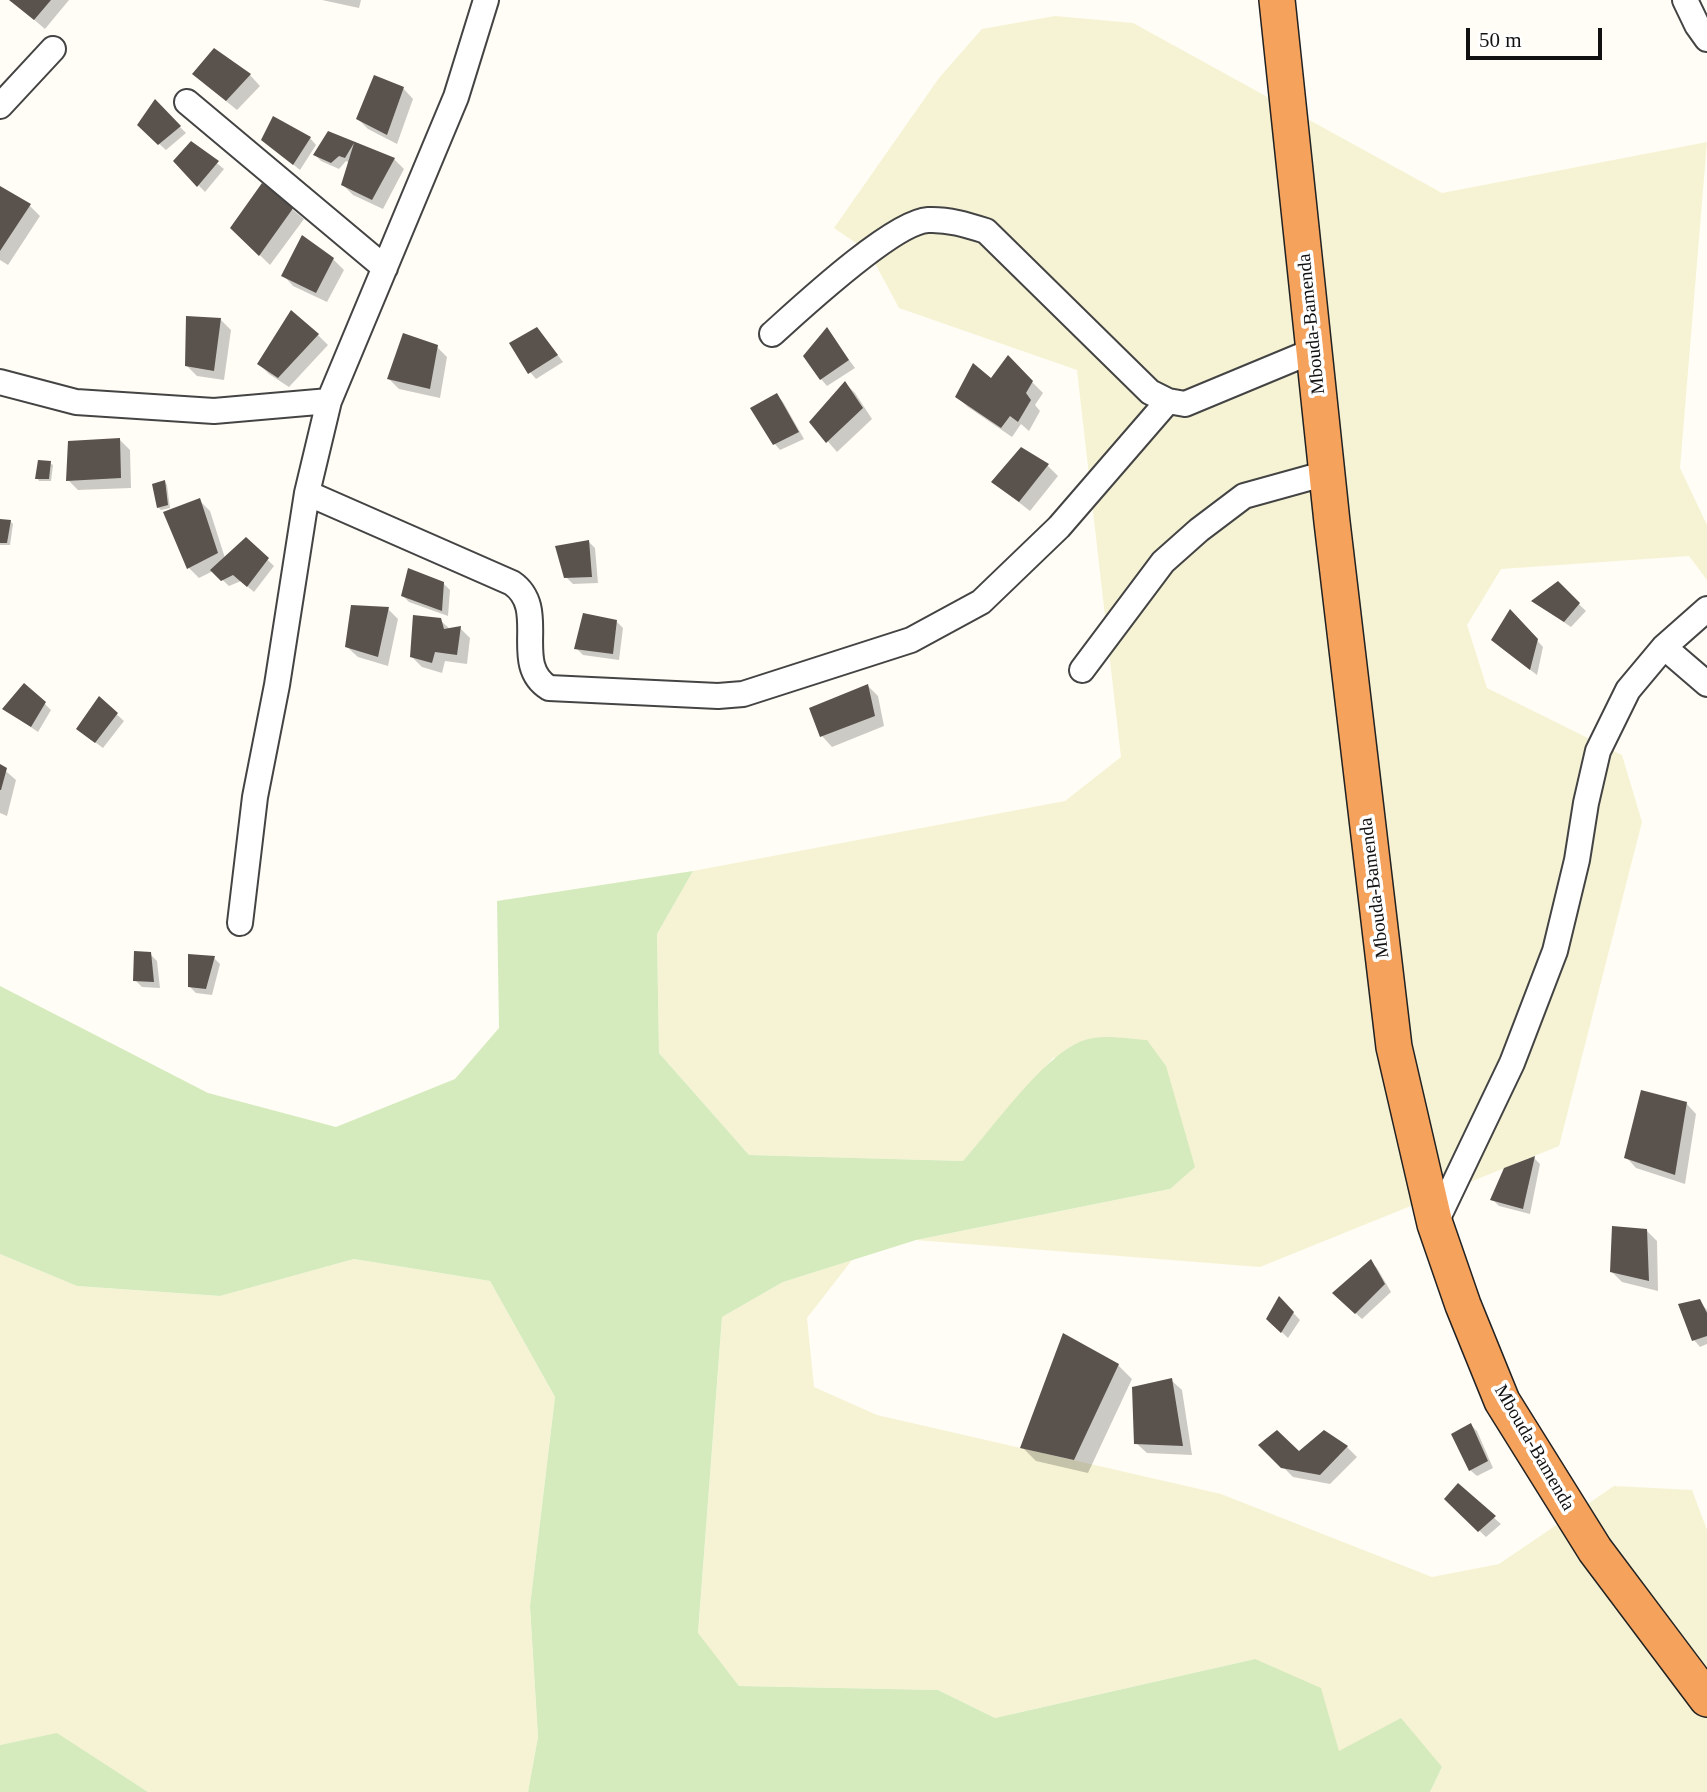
<!DOCTYPE html>
<html>
<head>
<meta charset="utf-8">
<style>
	body { margin:0 }
	#map { position:relative; width:1707px; height:1792px; overflow:hidden; background:#fffdf5; font-family:Georgia,serif }
	canvas { display:block }
	.scale { position:absolute; left:1466px; top:28px; width:136px; height:32px; box-sizing:border-box; border:4px solid #111; border-top:0; padding-left:9px; font-size:21px; line-height:24px; white-space:nowrap; color:#111; -webkit-text-stroke:5px #fff; paint-order:stroke }
</style>
</head>
<body>
<div id="map">
<canvas width="1707" height="1792"></canvas>
<div class="scale">50 m</div>
</div>
<script>
const c = document.querySelector('canvas').getContext('2d');
c.lineJoin = 'round';
function fill(path, color) { c.fillStyle = color; c.fill(path, 'evenodd'); }
function stroke(path, color, width, dash) { c.strokeStyle = color; c.lineWidth = width; c.lineCap = dash ? 'butt' : 'round'; c.setLineDash(dash || []); c.stroke(path); }
function label(font, color, halo, rows, align = 'center') {
  c.font = font + ' Georgia,serif'; c.lineWidth = 7; c.setLineDash([]); c.textBaseline = 'middle'; c.strokeStyle = halo; c.fillStyle = color; for (const [text, x, y, turn = 0] of rows) {
    c.save(); c.translate(x, y); c.rotate((+turn || 0) * Math.PI / 180); c.textAlign = isNaN(turn) ? turn : align; if (halo) c.strokeText(text, 0, 0); c.fillText(text, 0, 0); c.restore();
  }
}
fill(new Path2D(`
	M 1055,16 L 1133,23 L 1442,193 L 1707,142 L 1680,468 L 1707,525 L 1707,580 L 1689,556 L 1501,569 L 1467,625 L 1487,688 L 1622,755 L 1642,822 L 1559,1146 L 1260,1267 L 916,1240 L 1170,1189 L 1054,1057 L 963,1161 L 749,1155 L 659,1053 L 657,934 L 693,871 L 1065,801 L 1121,757 L 1077,370 L 899,308 L 869,252 L 834,228 L 939,78 L 982,29 Z
	M 0,1254 L 77,1286 L 220,1296 L 354,1259 L 490,1281 L 555,1397 L 530,1606 L 538,1737 L 528,1792 L 148,1792 L 57,1734 L 0,1745 Z
	M 852,1260 L 807,1318 L 814,1387 L 877,1415 L 1221,1494 L 1432,1577 L 1499,1564 L 1614,1486 L 1692,1490 L 1707,1530 L 1707,1792 L 1430,1792 L 1442,1767 L 1339,1751 L 1255,1659 L 995,1718 L 938,1690 L 739,1686 L 698,1634 L 722,1317 L 783,1282 Z`), '#f6f3d4');
fill(new Path2D(`
	M 693,871 L 657,934 L 659,1053 L 749,1155 L 963,1161 C 993,1128 1043,1056 1082,1041 C 1100,1033 1128,1039 1147,1040 L 1166,1066 L 1195,1167 L 1170,1189 L 916,1240 L 783,1282 L 722,1317 L 698,1633 L 739,1686 L 938,1690 L 995,1718 L 1255,1659 L 1321,1688 L 1339,1751 L 1401,1718 L 1442,1767 L 1430,1792 L 528,1792 L 538,1737 L 530,1606 L 555,1397 L 490,1281 L 354,1259 L 220,1296 L 77,1286 L 0,1254 L 0,986 L 208,1093 L 336,1127 L 455,1079 L 499,1028 L 497,901 Z
	M 57,1733 L 148,1792 L 0,1792 L 0,1745 Z`), '#d5ebbd');
fill(new Path2D(`
	M 11,0 L 69,0 L 45,29 Z
	M 322,0 L 361,0 L 359,8 Z
	M 214,50 L 250,75 L 260,86 L 237,110 L 205,84 Z
	M 403,88 L 413,99 L 397,144 L 368,129 L 358,119 Z
	M 155,102 L 186,133 L 166,150 L 145,131 Z
	M 328,133 L 394,159 L 404,169 L 383,209 L 353,195 L 343,185 L 350,163 L 346,161 L 339,169 L 321,161 L 315,155 Z
	M 310,138 L 316,145 L 300,170 L 270,146 Z
	M 192,143 L 224,169 L 205,192 L 175,161 Z
	M 262,185 L 304,219 L 270,265 L 232,228 Z
	M 0,188 L 30,206 L 40,216 L 8,265 L 0,260 Z
	M 333,259 L 344,270 L 327,302 L 293,286 L 283,275 Z
	M 220,319 L 231,330 L 224,380 L 197,376 L 186,365 Z
	M 827,330 L 855,368 L 827,386 L 821,379 Z
	M 318,335 L 328,345 L 289,387 L 269,374 L 259,364 Z
	M 543,336 L 563,362 L 536,379 L 530,372 Z
	M 437,347 L 447,357 L 440,398 L 399,389 L 389,379 Z
	M 1008,358 L 1043,393 L 1035,405 L 1040,411 L 1029,431 L 1021,424 L 1012,437 L 968,407 L 957,397 L 991,381 Z
	M 845,383 L 855,393 L 872,419 L 837,452 L 811,422 Z
	M 777,395 L 783,402 L 804,439 L 780,450 L 774,443 Z
	M 120,440 L 130,450 L 131,488 L 78,490 L 68,480 Z
	M 1021,450 L 1048,466 L 1058,476 L 1030,511 L 993,482 Z
	M 50,463 L 53,465 L 51,481 L 39,481 L 37,478 Z
	M 165,482 L 167,485 L 170,508 L 161,510 L 158,507 Z
	M 199,500 L 210,511 L 225,558 L 246,539 L 274,566 L 254,592 L 241,581 L 229,586 L 213,571 L 199,578 L 189,568 Z
	M 0,521 L 10,521 L 13,524 L 10,545 L 0,545 Z
	M 589,542 L 595,548 L 598,583 L 573,584 L 566,577 Z
	M 443,583 L 450,590 L 448,616 L 409,602 L 403,596 Z
	M 1558,584 L 1586,611 L 1571,627 L 1534,602 Z
	M 388,609 L 398,619 L 388,666 L 358,657 L 347,647 Z
	M 1511,612 L 1543,647 L 1537,675 L 1499,646 Z
	M 440,620 L 451,630 L 460,628 L 470,638 L 467,664 L 445,661 L 442,673 L 422,667 L 411,656 Z
	M 616,621 L 623,628 L 619,660 L 583,655 L 576,648 Z
	M 868,686 L 878,696 L 884,726 L 832,747 L 822,736 Z
	M 100,699 L 124,721 L 103,748 L 85,735 Z
	M 45,704 L 51,710 L 38,732 L 4,709 Z
	M 0,766 L 16,780 L 7,816 L 0,813 Z
	M 150,954 L 157,961 L 160,988 L 142,987 L 135,980 Z
	M 214,958 L 220,964 L 212,995 L 196,993 L 189,986 Z
	M 1686,1103 L 1696,1114 L 1685,1184 L 1636,1168 L 1626,1157 Z
	M 1534,1158 L 1540,1164 L 1530,1214 L 1499,1206 L 1493,1200 Z
	M 1647,1231 L 1657,1241 L 1658,1291 L 1622,1282 L 1612,1272 Z
	M 1370,1261 L 1377,1268 L 1391,1292 L 1362,1319 L 1334,1293 Z
	M 1279,1298 L 1300,1320 L 1288,1338 L 1268,1319 Z
	M 1699,1301 L 1707,1310 L 1707,1344 L 1700,1347 L 1694,1340 Z
	M 1118,1365 L 1132,1379 L 1088,1473 L 1036,1461 L 1022,1447 Z
	M 1171,1380 L 1182,1390 L 1192,1455 L 1147,1453 L 1136,1443 Z
	M 1471,1425 L 1477,1431 L 1493,1468 L 1477,1476 L 1470,1470 Z
	M 1324,1432 L 1347,1447 L 1357,1457 L 1330,1484 L 1293,1477 L 1261,1445 L 1299,1453 Z
	M 1458,1486 L 1501,1524 L 1486,1537 L 1446,1499 Z`), '#0003');
fill(new Path2D(`
	M 9,0 L 51,0 L 34,20 Z
	M 214,48 L 251,74 L 226,101 L 192,74 Z
	M 374,75 L 404,87 L 387,135 L 356,119 Z
	M 155,99 L 181,126 L 158,145 L 137,125 Z
	M 273,116 L 311,137 L 293,165 L 261,140 Z
	M 328,131 L 395,158 L 372,200 L 341,185 L 354,143 L 345,158 L 339,156 L 331,163 L 313,155 Z
	M 191,141 L 219,161 L 197,187 L 173,161 Z
	M 262,183 L 294,207 L 259,256 L 230,228 Z
	M 0,186 L 31,204 L 0,251 Z
	M 302,235 L 334,258 L 316,293 L 281,276 Z
	M 291,310 L 319,334 L 278,378 L 257,364 Z
	M 186,316 L 221,318 L 214,371 L 185,366 Z
	M 537,327 L 558,355 L 528,374 L 509,343 Z
	M 827,327 L 849,360 L 820,380 L 803,356 Z
	M 403,333 L 438,345 L 430,389 L 387,379 Z
	M 1008,355 L 1033,381 L 1026,393 L 1031,400 L 1018,422 L 1010,416 L 1001,428 L 955,397 L 973,363 L 991,378 Z
	M 845,381 L 863,408 L 826,443 L 809,422 Z
	M 777,393 L 799,432 L 773,445 L 750,408 Z
	M 120,438 L 121,478 L 66,481 L 68,441 Z
	M 1021,447 L 1049,464 L 1019,502 L 991,482 Z
	M 38,460 L 51,461 L 49,479 L 35,479 Z
	M 165,480 L 168,505 L 157,508 L 152,484 Z
	M 200,498 L 218,553 L 187,569 L 163,512 Z
	M 0,519 L 11,520 L 7,543 L 0,543 Z
	M 246,537 L 269,558 L 247,587 L 233,575 L 221,581 L 210,570 Z
	M 589,540 L 592,577 L 564,578 L 555,546 Z
	M 408,568 L 444,582 L 442,611 L 401,596 Z
	M 1558,581 L 1580,603 L 1564,622 L 1531,601 Z
	M 351,605 L 389,607 L 378,657 L 345,647 Z
	M 1510,609 L 1538,639 L 1530,670 L 1491,640 Z
	M 583,613 L 617,620 L 613,654 L 574,649 Z
	M 413,615 L 441,618 L 444,629 L 461,626 L 457,655 L 435,652 L 432,663 L 410,657 Z
	M 24,683 L 46,702 L 31,727 L 2,709 Z
	M 868,684 L 875,716 L 820,737 L 809,708 Z
	M 99,696 L 118,713 L 95,743 L 76,729 Z
	M 0,764 L 7,768 L 1,790 L 0,790 Z
	M 134,951 L 151,952 L 154,982 L 133,981 Z
	M 188,954 L 215,956 L 206,989 L 188,987 Z
	M 1641,1090 L 1687,1102 L 1675,1175 L 1624,1158 Z
	M 1535,1156 L 1523,1209 L 1490,1200 L 1504,1168 Z
	M 1612,1226 L 1647,1229 L 1649,1281 L 1610,1272 Z
	M 1371,1259 L 1385,1284 L 1355,1314 L 1332,1293 Z
	M 1279,1296 L 1294,1312 L 1281,1333 L 1266,1319 Z
	M 1700,1299 L 1707,1313 L 1707,1336 L 1692,1341 L 1678,1304 Z
	M 1063,1333 L 1119,1364 L 1074,1460 L 1020,1448 Z
	M 1172,1378 L 1183,1446 L 1134,1444 L 1132,1387 Z
	M 1471,1423 L 1488,1461 L 1469,1471 L 1451,1434 Z
	M 1277,1430 L 1299,1451 L 1324,1430 L 1348,1446 L 1320,1475 L 1281,1468 L 1258,1445 Z
	M 1458,1483 L 1496,1516 L 1478,1532 L 1444,1499 Z`), '#5a524d');
const minor = new Path2D(`
	M 1685,0 L 1697,25 L 1707,39
	M 187,102 L 385,268
	M 0,106 L 53,49
	M 772,334 C 801,308 893,222 928,220 C 948,219 967,225 986,231 L 1150,392 L 1168,401 L 1185,404 L 1315,350
	M 0,382 L 76,402 L 214,411 L 329,401
	M 307,493 L 512,583 C 550,609 510,664 549,688 L 718,696 L 743,694 L 911,640 L 981,602 L 1059,527 L 1168,401
	M 1664,647 L 1707,684
	M 1082,670 L 1163,562 L 1199,530 L 1244,496 L 1327,473
	M 240,923 L 255,797 L 277,685 L 307,493 L 329,401 L 456,97 L 486,0
	M 1435,1224 L 1512,1063 L 1555,951 L 1577,860 L 1586,803 L 1598,751 L 1628,690 L 1664,647 L 1707,609`);
const highway = new Path2D(`
	M 1277,0 L 1332,522 L 1394,1047 L 1435,1224 L 1463,1305 L 1502,1401 L 1595,1550 L 1707,1699`);
stroke(minor, '#444', 28);
stroke(highway, '#222', 38);
stroke(minor, '#fff', 24);
stroke(highway, '#f5a25d', 35);
label('19px', '#111', '#fff', [
	["Mbouda-Bamenda",1312,324,-96],
	["Mbouda-Bamenda",1375,888,-97],
	["Mbouda-Bamenda",1534,1448,60]
]);
</script>
</body>
</html>
